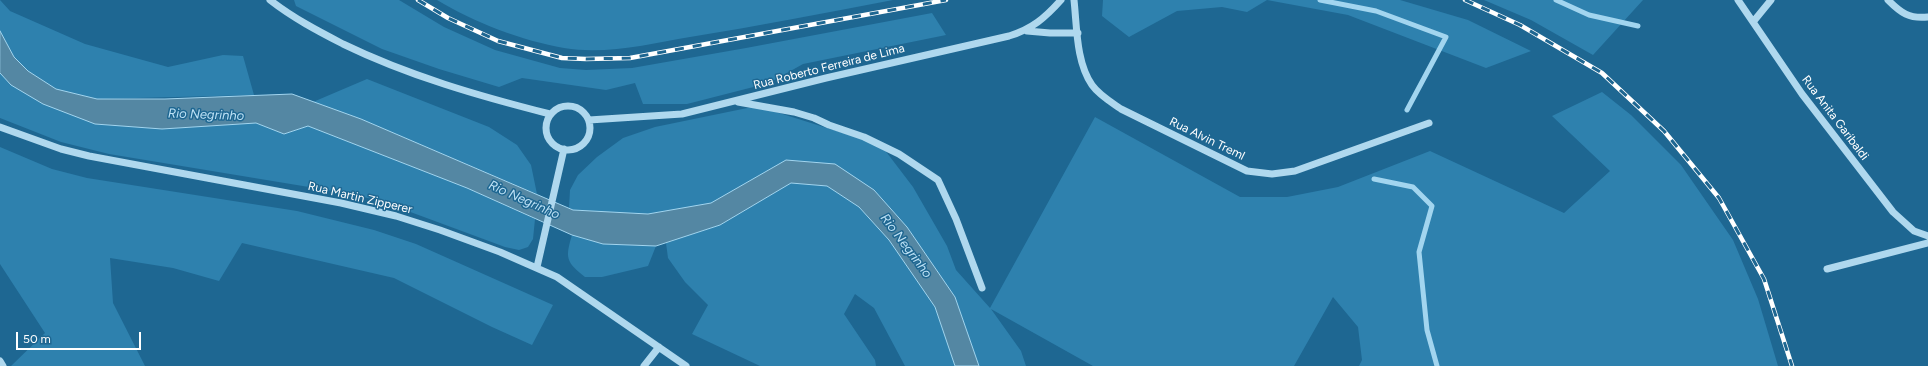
<!DOCTYPE html>
<html>
<head>
<meta charset="utf-8">
<style>
	body { margin:0 }
	#map { position:relative; width:1928px; height:366px; overflow:hidden; background:#1e6792; font-family:Figtree,sans-serif }
	canvas { display:block }
	.scale { position:absolute; left:16px; top:332px; width:125px; height:18px; box-sizing:border-box; border:2px solid #fff; border-top:0; padding-left:5px; font-size:12px; line-height:14px; white-space:nowrap; color:#fff; -webkit-text-stroke:3px #1e6792; paint-order:stroke }
</style>
</head>
<body>
<div id="map">
<canvas width="1928" height="366"></canvas>
<div class="scale">50 m</div>
</div>
<script>
const c = document.querySelector('canvas').getContext('2d');
c.lineJoin = 'round';
function fill(path, color) { c.fillStyle = color; c.fill(path, 'evenodd'); }
function stroke(path, color, width, dash) { c.strokeStyle = color; c.lineWidth = width; c.lineCap = dash ? 'butt' : 'round'; c.setLineDash(dash || []); c.stroke(path); }
function label(font, color, halo, rows, align = 'center') {
  c.font = font + ' Figtree,sans-serif'; c.lineWidth = 3; c.setLineDash([]); c.textBaseline = 'middle'; c.strokeStyle = halo; c.fillStyle = color; for (const [text, x, y, turn = 0] of rows) {
    c.save(); c.translate(x, y); c.rotate((+turn || 0) * Math.PI / 180); c.textAlign = isNaN(turn) ? turn : align; if (halo) c.strokeText(text, 0, 0); c.fillText(text, 0, 0); c.restore();
  }
}
fill(new Path2D(`
	M 0,0 L 10,11 L 85,44 L 168,67 L 223,55 L 243,56 L 254,95 L 97,99 L 55,89 L 28,71 L 14,57 L 0,31 Z
	M 294,0 L 399,0 L 444,27 L 495,50 L 560,68 L 586,70 L 632,68 L 746,48 L 932,13 L 946,35 L 803,64 L 769,83 L 687,104 L 643,104 L 635,83 L 606,90 L 522,78 L 499,87 L 439,69 L 382,49 L 296,6 Z
	M 437,0 L 893,0 C 825,13 758,26 690,37 C 650,44 605,55 564,48 C 523,41 473,22 437,0 Z
	M 1103,0 L 1400,0 L 1468,20 L 1531,51 L 1486,68 L 1348,15 L 1267,0 L 1247,12 L 1222,7 L 1177,11 L 1129,37 L 1102,16 Z
	M 1484,0 L 1643,0 L 1593,55 L 1531,20 Z
	M 0,73 L 11,85 L 95,124 L 162,129 L 256,123 L 284,134 L 308,126 L 467,188 L 535,219 L 533,239 L 528,247 L 519,250 L 505,247 L 378,200 L 327,190 L 109,154 L 61,142 L 0,118 Z
	M 367,79 L 489,127 L 517,145 L 531,165 L 537,194 L 361,119 L 313,102 Z
	M 1602,92 L 1631,115 L 1681,165 L 1733,240 L 1758,299 L 1778,366 L 1359,366 L 1362,360 L 1358,327 L 1333,297 L 1294,366 L 1093,366 L 991,309 L 1021,351 L 1026,366 L 979,366 L 955,297 L 907,227 L 874,190 L 786,160 L 712,203 L 648,214 L 573,210 L 569,208 L 570,190 L 578,175 L 597,157 L 623,138 L 655,127 L 757,106 L 881,145 L 913,187 L 947,246 L 956,270 L 990,308 L 1095,117 L 1240,197 L 1287,197 L 1338,187 L 1430,151 L 1564,213 L 1610,171 L 1552,116 Z
	M 0,147 L 52,169 L 87,178 L 297,211 L 374,230 L 416,244 L 553,305 L 532,345 L 492,327 L 394,278 L 242,243 L 219,281 L 173,268 L 110,258 L 113,303 L 145,366 L 11,366 L 45,333 L 0,264 Z
	M 791,183 L 827,186 L 859,207 L 889,240 L 935,307 L 955,366 L 905,366 L 874,308 L 855,294 L 844,314 L 875,360 L 876,366 L 760,366 L 692,334 L 708,305 L 685,282 L 668,258 L 666,243 L 720,225 Z
	M 572,235 L 603,244 L 656,246 L 648,266 L 602,277 L 585,277 C 566,262 565,258 572,235 Z`), '#2e81ae');
const water = new Path2D(`
	M 0,31 L 14,57 L 28,71 L 56,89 L 97,99 L 165,99 L 292,94 L 361,119 L 573,210 L 648,214 L 711,203 L 786,160 L 835,164 L 874,190 L 907,227 L 955,297 L 979,366 L 955,366 L 935,307 L 889,240 L 859,207 L 827,186 L 791,183 L 720,225 L 656,246 L 603,244 L 572,235 L 467,188 L 308,126 L 284,134 L 256,123 L 162,129 L 95,124 L 43,104 L 11,85 L 0,73 Z`);
fill(water, '#5487a3');
stroke(water, '#a2d5ef', 1);
stroke(new Path2D(`
	M 1320,0 L 1376,11 L 1446,37 L 1407,110
	M 1556,0 L 1589,15 L 1638,26
	M 1374,179 L 1413,187 L 1432,206 L 1419,252 L 1427,330 L 1437,366`), '#a2d5ef', 5);
stroke(new Path2D(`
	M 270,0 C 293,18 318,31 343,44 C 409,76 479,96 550,114
	M 1074,0 C 1077,27 1076,62 1092,85 C 1099,95 1111,102 1121,109 L 1247,171 L 1272,174 L 1295,171 L 1429,123
	M 1738,0 L 1802,94 L 1893,212 L 1914,231 L 1928,236
	M 1888,0 C 1901,13 1909,19 1928,17
	M 1753,22 L 1771,0
	M 1027,31 L 1050,33 L 1078,33
	M 738,102 L 794,112 L 814,118 L 829,125 L 864,137 L 899,154 L 938,180 L 956,219 L 982,288
	M546 128a22 22 0 1 1 44 0a22 22 0 1 1-44 0Z
	M 589,120 L 682,114 L 826,78 L 1009,36 C 1032,29 1045,18 1061,0
	M 0,127 L 61,149 L 89,156 L 341,203 L 396,216 L 440,230 L 500,252 L 557,277 L 686,366
	M 537,267 L 564,149
	M 1827,269 L 1928,243
	M 0,361 L 3,366
	M 644,366 L 659,347`), '#afd8ee', 7);
const rail = new Path2D(`
	M 418,0 L 448,18 L 498,41 L 562,58 L 586,59 L 630,58 L 946,0
	M 1465,0 L 1520,25 L 1602,73 L 1664,131 L 1719,198 L 1764,279 L 1792,366`);
stroke(rail, '#fff', 4.5);
stroke(rail, '#1e6792', 3, [9]);
label('12px', '#fff', '#1e6792', [
	["Rua Roberto Ferreira de Lima",829,67,-14],
	["Rua Anita Garibaldi",1835,118,53],
	["Rua Alvin Treml",1207,139,26],
	["Rua Martin Zipperer",360,198,13]
]);
label('italic 13px', '#bee2f6', '#1e6792', [
	["Rio Negrinho",206,115,2],
	["Rio Negrinho",524,200,24],
	["Rio Negrinho",906,246,53]
]);
</script>
</body>
</html>
